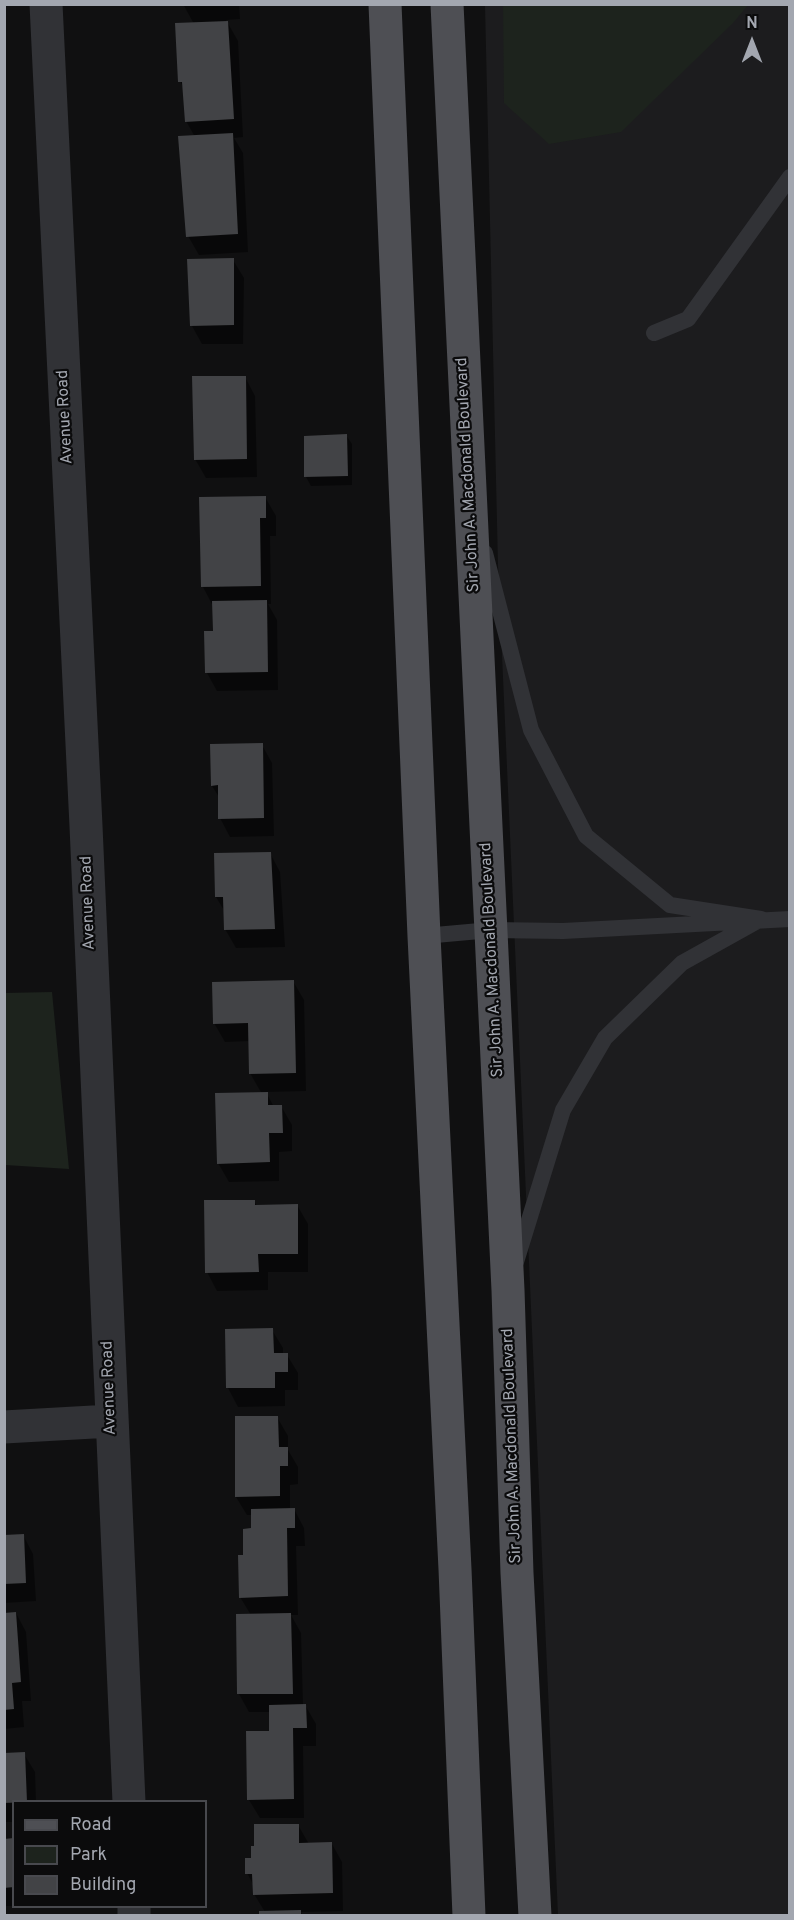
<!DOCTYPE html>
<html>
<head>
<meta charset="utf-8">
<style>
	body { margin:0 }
	#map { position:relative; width:794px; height:1920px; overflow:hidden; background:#101011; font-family:Overpass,sans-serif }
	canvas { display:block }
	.frame { position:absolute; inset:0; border:6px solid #a3a7b0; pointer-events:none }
	.legend { position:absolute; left:12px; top:1800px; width:195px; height:108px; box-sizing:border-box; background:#0b0b0c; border:2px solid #48494e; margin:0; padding:8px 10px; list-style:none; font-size:18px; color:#a3a7b0 }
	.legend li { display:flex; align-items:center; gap:12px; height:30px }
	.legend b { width:30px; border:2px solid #48494e }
	.north { position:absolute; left:722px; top:12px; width:60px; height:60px; -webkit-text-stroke:4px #0b0b0c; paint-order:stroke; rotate:0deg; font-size:16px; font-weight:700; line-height:24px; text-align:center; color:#a3a7b0 }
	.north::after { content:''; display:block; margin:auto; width:21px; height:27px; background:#a3a7b0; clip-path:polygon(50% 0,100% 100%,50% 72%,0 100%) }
</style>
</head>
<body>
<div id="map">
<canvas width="794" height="1920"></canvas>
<div class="frame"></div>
<ul class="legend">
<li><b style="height:8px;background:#4e4f54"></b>Road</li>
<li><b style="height:16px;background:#1d231d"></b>Park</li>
<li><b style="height:16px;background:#424346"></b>Building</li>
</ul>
<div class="north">N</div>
</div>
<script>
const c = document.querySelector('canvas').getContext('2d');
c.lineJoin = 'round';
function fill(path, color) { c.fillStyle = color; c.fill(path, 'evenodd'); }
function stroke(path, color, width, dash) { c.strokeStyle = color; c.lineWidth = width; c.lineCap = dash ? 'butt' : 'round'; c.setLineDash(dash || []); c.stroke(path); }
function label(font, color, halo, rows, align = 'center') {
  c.font = font + ' Overpass,sans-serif'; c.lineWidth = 4.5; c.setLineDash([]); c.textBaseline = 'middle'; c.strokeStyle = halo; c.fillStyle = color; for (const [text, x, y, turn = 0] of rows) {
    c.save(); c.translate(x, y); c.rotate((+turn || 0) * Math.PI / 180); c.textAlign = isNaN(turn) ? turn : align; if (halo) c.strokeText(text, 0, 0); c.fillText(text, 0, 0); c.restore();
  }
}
fill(new Path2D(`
	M 485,5 L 789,5 L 789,1915 L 558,1915 L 498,565 Z`), '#1c1c1e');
fill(new Path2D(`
	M 503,5 L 503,4 L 748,5 L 733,23 L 621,132 L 549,144 L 504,103 Z
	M 52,992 L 69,1169 L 5,1165 L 5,993 Z`), '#1d231d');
fill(new Path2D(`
	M 183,4 L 239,4 L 240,19 L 226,20 L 238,41 L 243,137 L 234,138 L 243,153 L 248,252 L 199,255 L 188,236 L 195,137 L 186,121 L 184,89 L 180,81 L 194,24 Z
	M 233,260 L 244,278 L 243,344 L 202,344 L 192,326 Z
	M 245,377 L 255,396 L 257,477 L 206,478 L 195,459 Z
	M 346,435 L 352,444 L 352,485 L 311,486 L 306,477 Z
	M 265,497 L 276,516 L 276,536 L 270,536 L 271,604 L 268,604 L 277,620 L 278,690 L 217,691 L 207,673 L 214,633 L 213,606 L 203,587 Z
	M 262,745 L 272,763 L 274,836 L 230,837 L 220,818 L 219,797 L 212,786 Z
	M 270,853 L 280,872 L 285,947 L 236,948 L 225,929 L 225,912 L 216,897 L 216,854 Z
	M 293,981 L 304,1000 L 306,1091 L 266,1092 L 274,1107 L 281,1106 L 292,1125 L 292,1151 L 279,1152 L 279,1181 L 229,1182 L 218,1163 L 262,1094 L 250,1073 L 250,1041 L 225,1042 L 214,1023 Z
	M 254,1201 L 257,1206 L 297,1205 L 308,1224 L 308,1272 L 268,1272 L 268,1290 L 217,1291 L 207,1272 Z
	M 272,1330 L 283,1348 L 283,1355 L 287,1355 L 298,1373 L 298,1390 L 285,1390 L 285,1406 L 238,1407 L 228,1388 Z
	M 277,1417 L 288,1436 L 288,1450 L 298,1467 L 298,1484 L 290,1485 L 290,1509 L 294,1509 L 304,1528 L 305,1546 L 296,1546 L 298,1615 L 291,1615 L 301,1633 L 303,1705 L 305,1705 L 316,1724 L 316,1746 L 303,1746 L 304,1818 L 260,1818 L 249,1800 L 271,1732 L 270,1712 L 249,1712 L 239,1694 L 251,1615 L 240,1597 L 245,1556 L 253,1530 L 252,1515 L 247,1515 L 236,1497 L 237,1418 Z
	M 23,1535 L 33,1554 L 36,1601 L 4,1603 L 4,1536 Z
	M 16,1613 L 26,1632 L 31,1701 L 22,1701 L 24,1727 L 4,1729 L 4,1614 Z
	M 24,1754 L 35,1772 L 36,1802 L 14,1802 L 14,1822 L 4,1822 L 4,1755 Z
	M 298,1825 L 309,1844 L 332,1844 L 342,1862 L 343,1911 L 301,1912 L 303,1916 L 261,1916 L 265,1912 L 254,1894 L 254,1886 L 247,1873 L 253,1859 Z
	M 14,1839 L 14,1906 L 4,1906 L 4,1840 Z`), '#0007');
fill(new Path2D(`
	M 228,21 L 234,119 L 185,122 L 182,82 L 178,82 L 175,23 Z
	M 233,133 L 238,234 L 186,237 L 178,136 Z
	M 234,258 L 234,325 L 190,326 L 187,259 Z
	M 192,376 L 246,376 L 247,459 L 194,460 Z
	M 347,434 L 348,476 L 304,477 L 304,436 Z
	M 266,496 L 266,518 L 260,518 L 261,586 L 201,587 L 199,497 Z
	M 267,600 L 268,672 L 205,673 L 204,631 L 213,631 L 212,601 Z
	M 263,743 L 264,818 L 218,819 L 218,785 L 211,786 L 210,744 Z
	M 271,852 L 275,929 L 224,930 L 223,897 L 215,897 L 214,853 Z
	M 294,980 L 296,1073 L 249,1074 L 248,1023 L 213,1024 L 212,982 Z
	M 268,1092 L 268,1105 L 282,1105 L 283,1133 L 269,1133 L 270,1162 L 217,1164 L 215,1093 Z
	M 204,1200 L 255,1200 L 255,1205 L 298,1204 L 298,1254 L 258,1254 L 259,1272 L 205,1273 Z
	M 273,1328 L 274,1353 L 288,1353 L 288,1372 L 275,1372 L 275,1388 L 226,1388 L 225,1329 Z
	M 235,1416 L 278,1416 L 279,1447 L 288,1447 L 288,1466 L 280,1466 L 280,1496 L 235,1497 Z
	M 295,1508 L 295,1528 L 287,1528 L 288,1596 L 239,1598 L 238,1555 L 243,1555 L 243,1529 L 251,1528 L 251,1509 Z
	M 24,1534 L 26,1583 L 4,1584 L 4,1535 Z
	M 16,1612 L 21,1682 L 12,1683 L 14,1709 L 4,1710 L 4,1613 Z
	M 291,1613 L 293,1694 L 237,1694 L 236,1614 Z
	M 306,1704 L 307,1728 L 293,1728 L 294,1799 L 247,1800 L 246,1731 L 269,1731 L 269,1705 Z
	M 25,1752 L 27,1802 L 4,1803 L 4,1753 Z
	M 254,1824 L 299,1824 L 299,1843 L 332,1842 L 333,1893 L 253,1895 L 252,1874 L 245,1874 L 245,1858 L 251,1858 L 251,1846 L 254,1846 Z
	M 14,1838 L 14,1887 L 4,1888 L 4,1839 Z
	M 301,1910 L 301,1916 L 259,1916 L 259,1911 Z`), '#424346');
stroke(new Path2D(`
	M 654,333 L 688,319 L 790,177
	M 485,553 L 531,730 L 586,836 L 670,905 L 761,919
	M 424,936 L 491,930 L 563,931 L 790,919
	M 516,1262 L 563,1110 L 605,1038 L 682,963 L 761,919`), '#313236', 16);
stroke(new Path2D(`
	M 46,4 L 86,826 L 129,1802
	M 4,1427 L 111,1421
	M 134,1906 L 134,1916`), '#313236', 33);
stroke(new Path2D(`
	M 385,4 L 424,936 L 455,1569 L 469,1916
	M 447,4 L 508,1290 L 517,1573 L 535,1916`), '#4e4f54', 33);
label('16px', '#a3a7b0', '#0b0b0c', [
	["Avenue Road",66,417,-93],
	["Sir John A. Macdonald Boulevard",469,475,-93],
	["Avenue Road",89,903,-92],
	["Sir John A. Macdonald Boulevard",493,960,-93],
	["Avenue Road",110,1388,-92],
	["Sir John A. Macdonald Boulevard",513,1446,-92]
]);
</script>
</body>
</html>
